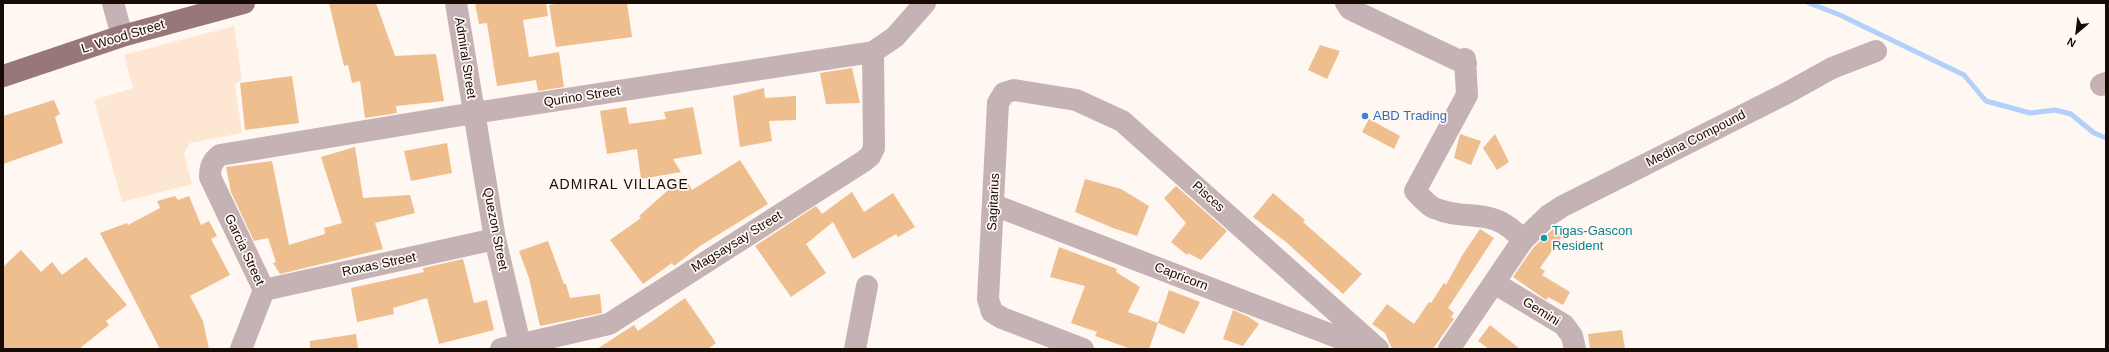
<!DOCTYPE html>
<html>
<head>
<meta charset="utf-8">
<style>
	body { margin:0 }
	#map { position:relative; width:2109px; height:352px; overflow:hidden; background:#fef7f2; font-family:Helvetica,sans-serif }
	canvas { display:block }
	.frame { position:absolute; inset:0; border:4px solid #160c04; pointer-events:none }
	.north { position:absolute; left:2057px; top:12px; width:40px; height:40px; -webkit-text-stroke:3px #fef7f2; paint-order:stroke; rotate:208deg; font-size:11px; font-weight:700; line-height:16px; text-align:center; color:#160c04 }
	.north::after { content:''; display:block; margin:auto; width:14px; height:18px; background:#160c04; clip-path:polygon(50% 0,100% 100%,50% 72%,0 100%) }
</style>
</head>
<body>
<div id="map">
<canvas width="2109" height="352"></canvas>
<div class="frame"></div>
<div class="north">N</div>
</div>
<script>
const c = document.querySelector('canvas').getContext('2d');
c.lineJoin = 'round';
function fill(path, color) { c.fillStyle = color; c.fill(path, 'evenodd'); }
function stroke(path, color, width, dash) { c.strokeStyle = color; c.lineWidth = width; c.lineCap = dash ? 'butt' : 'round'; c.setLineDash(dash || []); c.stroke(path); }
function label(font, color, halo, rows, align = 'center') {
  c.font = font + ' Helvetica,sans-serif'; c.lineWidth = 3.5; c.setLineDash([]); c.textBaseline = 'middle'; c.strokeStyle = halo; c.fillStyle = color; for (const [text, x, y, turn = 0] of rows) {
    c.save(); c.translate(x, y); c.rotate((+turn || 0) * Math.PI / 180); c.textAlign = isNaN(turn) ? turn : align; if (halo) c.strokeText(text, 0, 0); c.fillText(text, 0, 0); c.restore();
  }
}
fill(new Path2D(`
	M 234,26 L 242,80 L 235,84 L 242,133 L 190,143 L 184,153 L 192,184 L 122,202 L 94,100 L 133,88 L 124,55 Z`), '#fde7d3');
stroke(new Path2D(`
	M 1809,3 L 1840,15 L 1964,75 L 1986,101 L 2030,113 L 2055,110 L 2071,114 L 2094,133 L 2106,138`), '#b2d0f9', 5);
fill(new Path2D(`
	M 329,3 L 376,3 L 395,56 L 436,54 L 444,101 L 396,106 L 397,113 L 365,118 L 360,81 L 352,83 L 348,65 L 344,66 Z
	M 475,3 L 546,3 L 548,16 L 523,20 L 529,57 L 559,52 L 564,87 L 538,91 L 536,80 L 497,86 L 487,23 L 479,24 Z
	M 561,3 L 627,3 L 632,37 L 556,47 L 549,5 Z
	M 1320,45 L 1340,51 L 1327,79 L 1308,70 Z
	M 852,68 L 860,103 L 826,104 L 820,73 Z
	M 292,76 L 299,123 L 245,130 L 240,83 Z
	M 764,88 L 765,98 L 796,96 L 796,120 L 769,121 L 772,141 L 740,147 L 733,96 Z
	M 54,100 L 60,114 L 55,117 L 63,143 L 3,164 L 3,116 Z
	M 626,107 L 629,124 L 666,119 L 664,112 L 693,107 L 702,154 L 673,159 L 681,172 L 641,179 L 637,149 L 607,154 L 600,111 Z
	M 1369,119 L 1400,136 L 1394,149 L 1362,132 Z
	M 1460,134 L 1481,141 L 1471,165 L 1454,158 Z
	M 1495,134 L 1509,162 L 1497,170 L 1483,148 Z
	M 447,143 L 452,173 L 411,181 L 404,151 Z
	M 355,147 L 363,198 L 410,195 L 415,213 L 375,223 L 383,249 L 280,274 L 273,263 L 276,262 L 268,238 L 254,241 L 231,192 L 226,167 L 272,161 L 289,245 L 325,234 L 324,228 L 342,223 L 321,157 Z
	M 740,160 L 768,204 L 700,246 L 674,266 L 672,263 L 643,284 L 610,240 L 641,218 L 639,216 L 684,176 L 692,190 Z
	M 1085,179 L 1121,189 L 1149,206 L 1137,236 L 1113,228 L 1075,212 Z
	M 1176,186 L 1227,231 L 1201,260 L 1188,253 L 1187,255 L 1171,242 L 1186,223 L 1164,198 Z
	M 852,192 L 864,212 L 893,193 L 915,227 L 898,237 L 896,234 L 853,259 L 833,222 L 806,244 L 826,273 L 791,297 L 755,246 L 816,206 L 822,214 Z
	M 1273,193 L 1305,220 L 1303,222 L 1362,274 L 1343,294 L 1286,242 L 1253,217 Z
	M 175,196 L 178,200 L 189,196 L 201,225 L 209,221 L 217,236 L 211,239 L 230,275 L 190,296 L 203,321 L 209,349 L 160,349 L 100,233 L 127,223 L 128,225 L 160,208 L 157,201 Z
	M 1480,229 L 1494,238 L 1448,308 L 1454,313 L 1451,317 L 1454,319 L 1433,349 L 1392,349 L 1385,333 L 1372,324 L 1387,304 L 1414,324 L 1429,302 L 1431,303 L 1444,283 L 1446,285 L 1463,254 Z
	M 1553,229 L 1563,235 L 1540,268 L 1545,271 L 1542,275 L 1570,292 L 1563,305 L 1548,297 L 1546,300 L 1513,277 L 1533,248 Z
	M 548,241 L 564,284 L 566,284 L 570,298 L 600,294 L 602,313 L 540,326 L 529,278 L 519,251 Z
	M 1059,247 L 1117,269 L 1116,272 L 1140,287 L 1128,312 L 1158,323 L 1149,349 L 1131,349 L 1095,336 L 1097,332 L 1071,323 L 1085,286 L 1050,277 Z
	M 21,250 L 41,272 L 52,262 L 62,275 L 86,257 L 127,305 L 106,321 L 109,325 L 79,349 L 3,349 L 3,267 Z
	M 463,259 L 474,303 L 487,300 L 494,330 L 439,344 L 427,298 L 393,308 L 394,314 L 357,322 L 351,288 L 424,272 L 423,268 Z
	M 1169,290 L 1200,302 L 1184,334 L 1158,323 Z
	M 685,298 L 716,343 L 708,349 L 597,349 L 634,325 L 638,331 Z
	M 1233,310 L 1249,317 L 1259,324 L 1243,346 L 1223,339 Z
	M 1490,325 L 1520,349 L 1489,349 L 1478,341 Z
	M 1622,330 L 1625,349 L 1590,349 L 1588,334 Z
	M 356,334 L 358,349 L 310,349 L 310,341 Z`), '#eebe8f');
stroke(new Path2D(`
	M 113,3 L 122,36
	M 456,3 L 495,239 L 520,344
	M 1346,3 L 1350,9 L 1466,64
	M 1465,59 L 1467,95 L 1415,191 C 1420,196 1427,205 1434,208 C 1469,223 1491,204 1523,240
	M 2101,85 L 2106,83
	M 994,205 L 1368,349
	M 1496,284 L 1564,325 L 1572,336 L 1575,349
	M 264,290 L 495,239
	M 241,349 L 264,290 L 210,177 C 210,167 212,161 220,155 L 474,113 L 873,52 L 895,37 L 925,3
	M 501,349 L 609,324 L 864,161 L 870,156 L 874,148 L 873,52
	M 855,349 L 867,286
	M 1083,349 L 1002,318 L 992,312 L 988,299 L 998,103 L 1004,93 L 1014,90 L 1076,100 L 1122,121 L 1378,349
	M 1449,349 L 1523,240 L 1549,215 L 1563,206 L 1787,93 L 1832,68 L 1876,51`), '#c5b2b4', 22);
stroke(new Path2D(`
	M 3,76 L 122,36 L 244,3`), '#98777b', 22);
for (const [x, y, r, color] of [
	[1365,116,4,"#3f7fe0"],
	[1544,238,4,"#0f9aa8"]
]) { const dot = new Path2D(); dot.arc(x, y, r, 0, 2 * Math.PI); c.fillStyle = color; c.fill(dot); stroke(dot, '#fef7f2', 1.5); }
label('13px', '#160c04', '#fef7f2', [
	["L. Wood Street",123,37,-17],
	["Admiral Street",465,58,81],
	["Qurino Street",582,97,-9],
	["Medina Compound",1696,139,-27],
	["Pisces",1208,197,42],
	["Sagitarius",994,202,-87],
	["Quezon Street",495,229,79],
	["Magsaysay Street",737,242,-32],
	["Garcia Street",244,250,65],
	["Roxas Street",379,265,-12],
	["Capricorn",1181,277,21],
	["Gemini",1541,312,32]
]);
label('13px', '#366cbe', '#fef7f2', [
	["ABD Trading",1373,116]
], 'left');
label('13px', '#0d838f', '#fef7f2', [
	["Tigas-Gascon",1552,231],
	["Resident",1552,246]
], 'left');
c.letterSpacing = '1px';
label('14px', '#160c04', '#fef7f2', [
	["ADMIRAL VILLAGE",619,185]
]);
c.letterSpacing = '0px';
</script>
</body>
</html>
